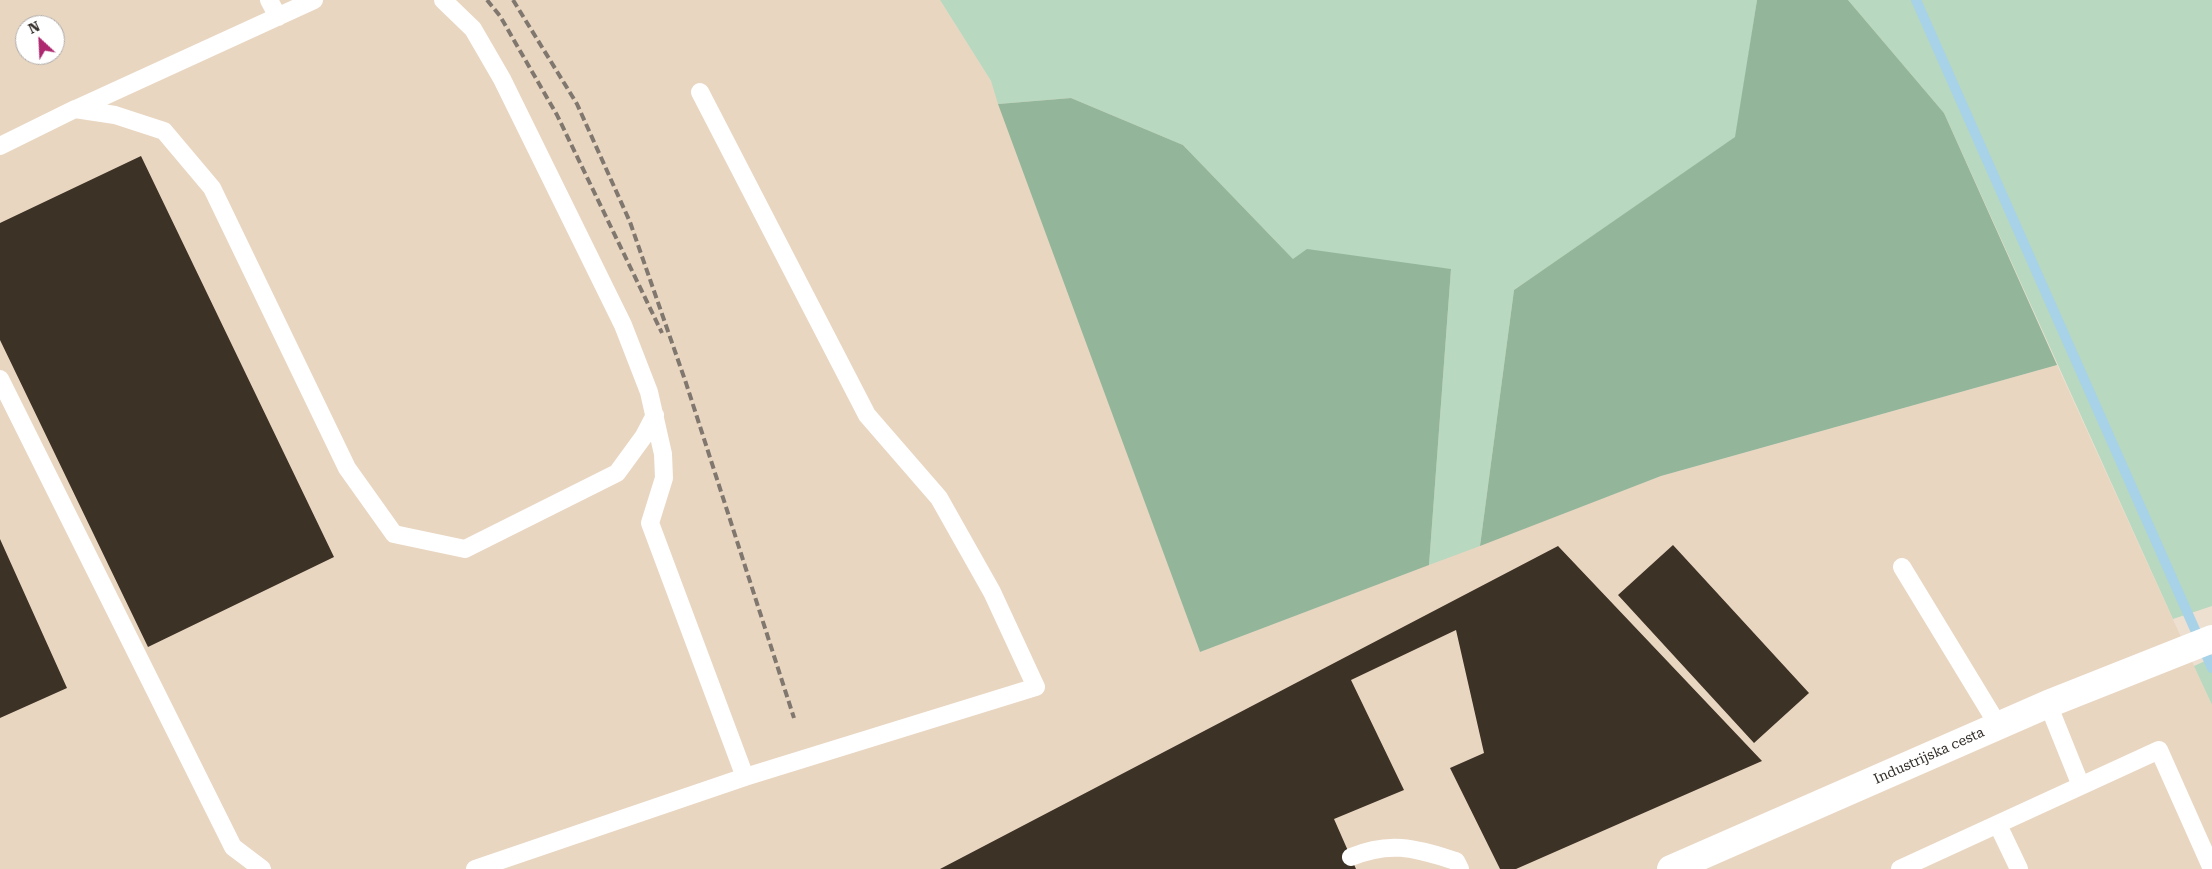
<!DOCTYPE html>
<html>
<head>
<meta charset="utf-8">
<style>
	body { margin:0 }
	#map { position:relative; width:2212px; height:869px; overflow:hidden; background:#ede0d1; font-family:"Roboto Serif",serif }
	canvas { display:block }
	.north { position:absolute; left:15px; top:15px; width:50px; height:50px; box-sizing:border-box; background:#fff; border:1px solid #aeaba9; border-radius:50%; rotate:335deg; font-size:14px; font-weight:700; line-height:20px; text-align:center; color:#342e29 }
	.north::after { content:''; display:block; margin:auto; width:18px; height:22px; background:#ad286f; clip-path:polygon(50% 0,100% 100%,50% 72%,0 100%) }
</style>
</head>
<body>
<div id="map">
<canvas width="2212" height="869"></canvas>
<div class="north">N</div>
</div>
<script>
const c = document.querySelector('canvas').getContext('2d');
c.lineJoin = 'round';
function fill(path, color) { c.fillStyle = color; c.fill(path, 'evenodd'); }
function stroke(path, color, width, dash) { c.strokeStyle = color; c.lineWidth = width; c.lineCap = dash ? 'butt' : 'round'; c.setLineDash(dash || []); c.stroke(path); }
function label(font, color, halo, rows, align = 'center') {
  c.font = font + ' "Roboto Serif",serif'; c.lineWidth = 5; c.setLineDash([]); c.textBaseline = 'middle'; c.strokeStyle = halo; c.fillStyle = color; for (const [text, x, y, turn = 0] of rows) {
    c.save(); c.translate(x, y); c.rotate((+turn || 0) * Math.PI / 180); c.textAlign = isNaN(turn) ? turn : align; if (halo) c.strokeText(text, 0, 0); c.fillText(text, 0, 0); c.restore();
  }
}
fill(new Path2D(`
	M 0,0 L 940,0 L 991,81 L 1200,652 L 1661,476 L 2057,365 L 2212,705 L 2212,869 L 0,869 ZM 25,25 L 55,25 L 55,55 L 25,55 Z`), '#e9d6c1');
fill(new Path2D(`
	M 940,0 L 1757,0 L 1736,137 L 1514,290 L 1480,546 L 1429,565 L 1451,269 L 1293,259 L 1183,145 L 1071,98 L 998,104 L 991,81 Z
	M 1848,0 L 2212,0 L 2212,606 L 2173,619 L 1944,113 Z
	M 2212,658 L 2212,705 L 2194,666 Z`), '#b8d8bf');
fill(new Path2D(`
	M 1757,0 L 1848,0 L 1944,113 L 2057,365 L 1661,476 L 1480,546 L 1514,290 L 1735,137 Z
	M 1071,98 L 1183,145 L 1293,259 L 1307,249 L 1451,269 L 1429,565 L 1200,652 L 998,104 Z`), '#93b69b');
stroke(new Path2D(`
	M 1916,0 L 2212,668`), '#a7d2e7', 10);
fill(new Path2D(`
	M 141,156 L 334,557 L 148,647 L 0,340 L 0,223 Z
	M 0,539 L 67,688 L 0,718 Z
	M 1673,545 L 1809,693 L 1754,743 L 1618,595 Z
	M 1558,546 L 1762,761 L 1516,869 L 1500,869 L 1450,768 L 1484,753 L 1456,630 L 1351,680 L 1404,790 L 1334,819 L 1356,869 L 940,869 Z`), '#3c3226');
stroke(new Path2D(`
	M 269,0 L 278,17
	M 443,0 L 473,29 L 502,79 L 623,325 L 649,392 L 663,454 L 664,478 L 650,523 L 745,777
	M 76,109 L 314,0
	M 0,146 L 75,109 L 115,115 L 164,131 L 212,188 L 347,468 L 394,534 L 465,549 L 617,473 L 644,436 L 655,415
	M 0,379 L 233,847 L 262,869
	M 1902,567 L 1998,725
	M 2048,704 L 2081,786
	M 1998,825 L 2019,869
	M 1351,857 C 1392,840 1416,849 1456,861 L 1460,869
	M 475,869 L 745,777 L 1036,687 L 992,592 L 939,498 L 867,415 L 700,92
	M 1900,869 L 2159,750 L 2212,869`), '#fff', 18);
stroke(new Path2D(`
	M 1671,869 L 2048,704 L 2212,639`), '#fff', 28);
stroke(new Path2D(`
	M 487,0 L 500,16 L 557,115 L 662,333
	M 513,0 L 577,104 L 630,222 L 686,383 L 794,718`), '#80776e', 4, [8, 4]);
label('14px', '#342e29', '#fff', [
	["Industrijska cesta",1929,756,-24]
]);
</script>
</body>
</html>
